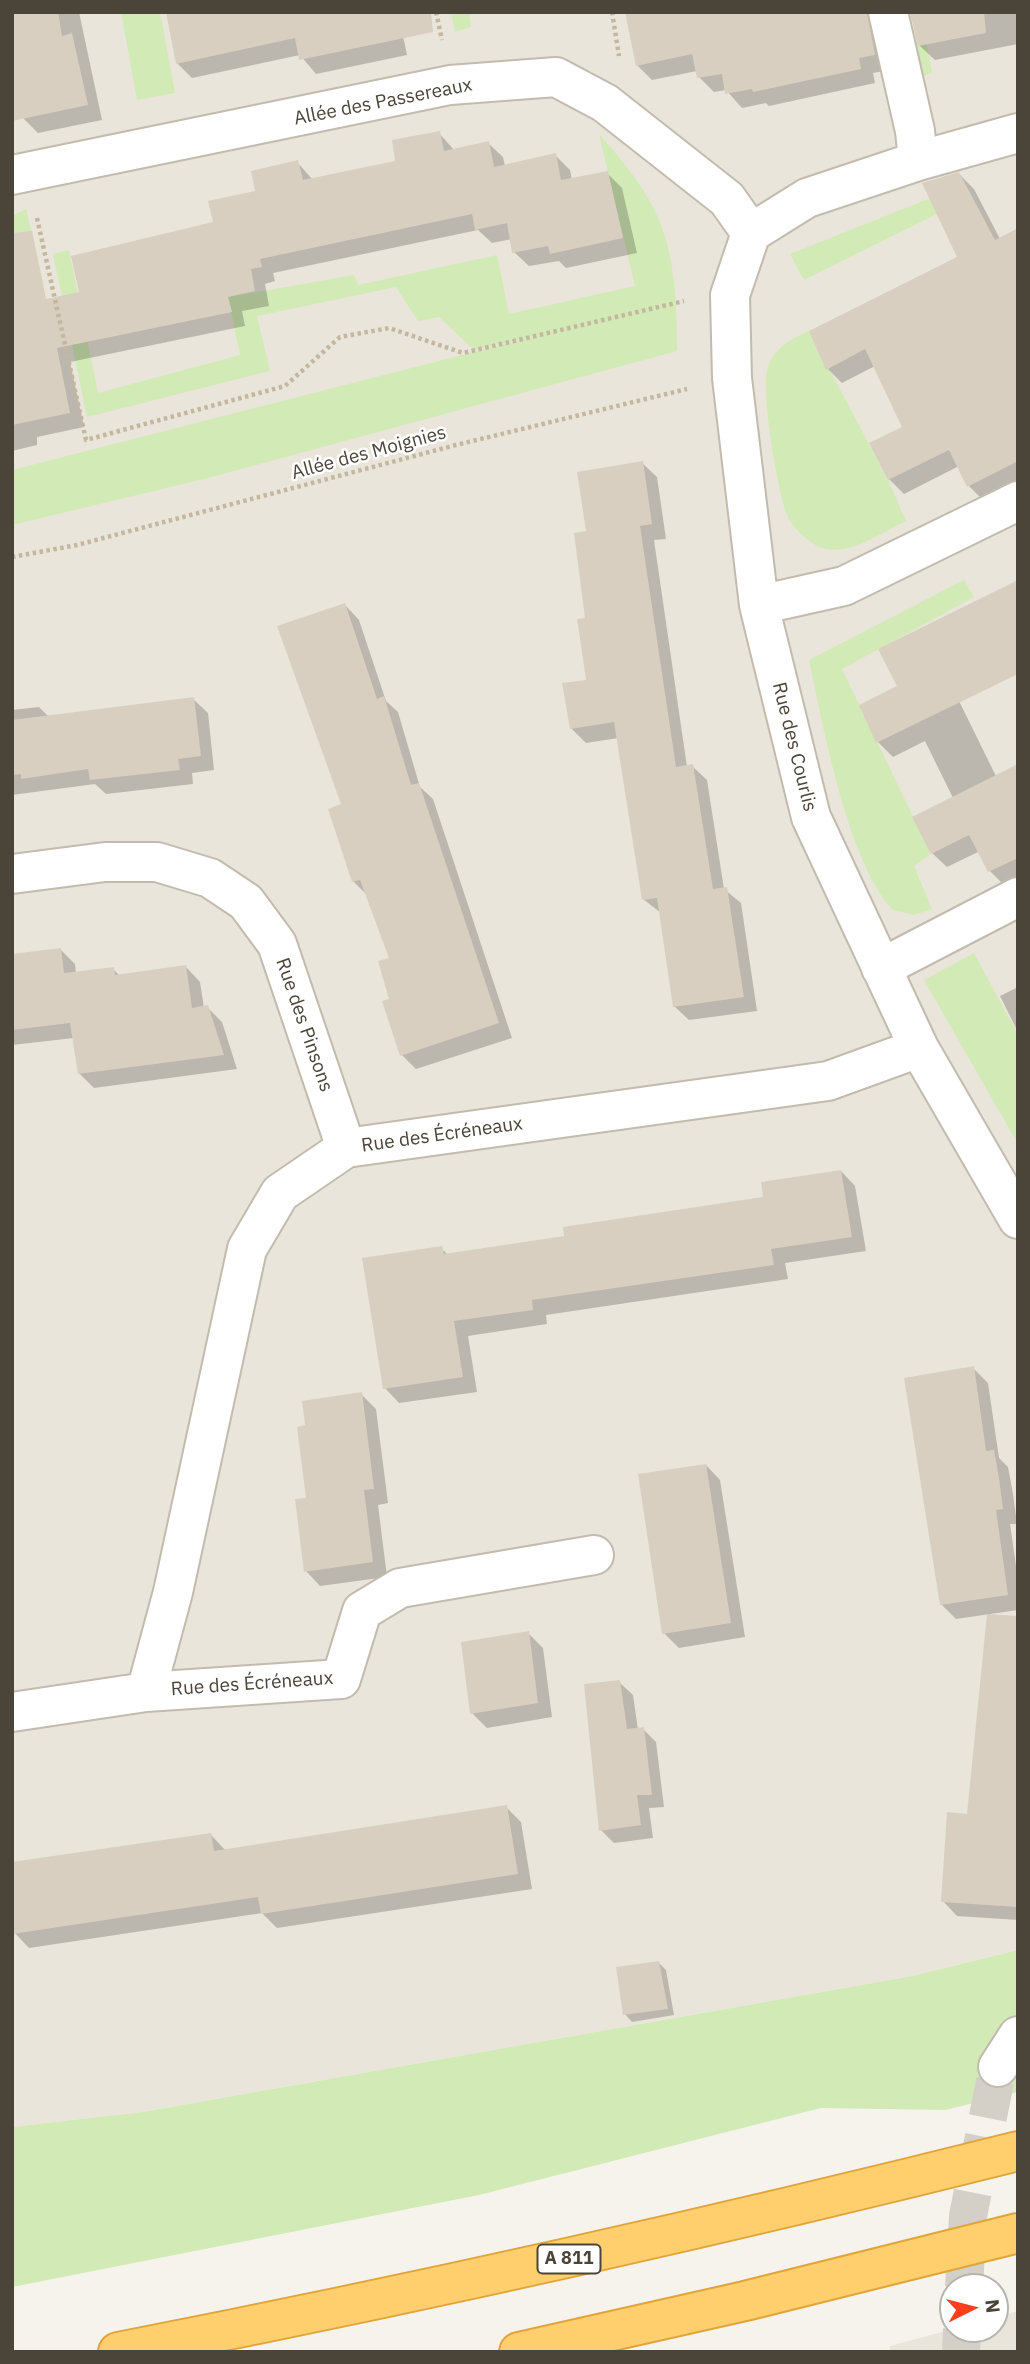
<!DOCTYPE html>
<html>
<head>
<meta charset="utf-8">
<style>
	body { margin:0 }
	#map { position:relative; width:1030px; height:2364px; overflow:hidden; background:#f6f3ec; font-family:"IBM Plex Sans",sans-serif }
	canvas { display:block }
	.frame { position:absolute; inset:0; border:14px solid #4b4439; pointer-events:none }
	.north { position:absolute; left:939px; top:2273px; width:70px; height:70px; box-sizing:border-box; background:#fff; border:2px solid #b7b4b0; border-radius:50%; rotate:84deg; font-size:19px; font-weight:700; line-height:28px; text-align:center; color:#4b4439 }
	.north::after { content:''; display:block; margin:auto; width:24px; height:32px; background:#fc3f1d; clip-path:polygon(50% 0,100% 100%,50% 72%,0 100%) }
</style>
</head>
<body>
<div id="map">
<canvas width="1030" height="2364"></canvas>
<div class="frame"></div>
<div class="north">N</div>
</div>
<script>
const c = document.querySelector('canvas').getContext('2d');
c.lineJoin = 'round';
function fill(path, color) { c.fillStyle = color; c.fill(path, 'evenodd'); }
function stroke(path, color, width, dash) { c.strokeStyle = color; c.lineWidth = width; c.lineCap = dash ? 'butt' : 'round'; c.setLineDash(dash || []); c.stroke(path); }
function label(font, color, halo, rows, align = 'center') {
  c.font = font + ' "IBM Plex Sans",sans-serif'; c.lineWidth = 5; c.setLineDash([]); c.textBaseline = 'middle'; c.strokeStyle = halo; c.fillStyle = color; for (const [text, x, y, turn = 0] of rows) {
    c.save(); c.translate(x, y); c.rotate((+turn || 0) * Math.PI / 180); c.textAlign = isNaN(turn) ? turn : align; if (halo) c.strokeText(text, 0, 0); c.fillText(text, 0, 0); c.restore();
  }
}
fill(new Path2D(`
	M 12,12 L 1018,12 L 1018,1950 L 912,1976 L 142,2112 L 12,2127 Z
	M 1018,2311 L 1018,2352 L 890,2352 L 890,2346 L 953,2329 L 995,2329 L 995,2318 Z`), '#eae5da');
fill(new Path2D(`
	M 121,12 L 160,12 L 175,93 L 137,100 Z
	M 451,12 L 469,12 L 471,27 L 455,32 Z
	M 911,12 L 921,12 L 932,73 L 923,76 Z
	M 599,134 C 623,161 650,193 662,228 C 676,267 677,311 677,351 L 208,478 L 12,525 L 12,470 L 564,329 L 474,350 L 439,317 L 418,321 L 396,287 L 257,316 L 270,371 L 87,417 L 53,254 L 69,250 L 98,393 L 240,355 L 228,297 L 354,275 L 358,285 L 497,255 L 509,314 L 635,286 Z
	M 961,186 L 969,198 L 804,280 L 790,254 Z
	M 26,209 L 44,286 L 12,293 L 12,216 Z
	M 809,331 L 888,480 L 906,521 C 883,532 852,554 826,549 C 813,547 795,530 789,519 C 778,499 761,391 767,370 C 773,349 790,339 809,331 Z
	M 964,580 L 974,597 L 842,669 L 931,854 L 914,866 L 932,909 L 914,915 L 893,910 C 848,863 823,726 809,660 Z
	M 974,953 L 1018,1035 L 1018,1144 L 924,980 Z
	M 1018,1950 L 1018,2092 L 945,2110 L 821,2108 L 479,2195 L 12,2287 L 12,2127 L 142,2112 L 912,1976 Z`), '#d2eab5');
fill(new Path2D(`
	M 12,12 L 79,12 L 102,120 L 38,133 L 23,118 Z
	M 398,12 L 407,55 L 316,74 L 300,55 L 192,78 L 177,63 Z
	M 761,12 L 887,12 L 889,70 L 873,73 L 875,83 L 769,106 L 766,103 L 742,108 L 726,90 L 714,92 L 699,77 L 697,71 L 652,80 L 637,65 Z
	M 910,12 L 1018,12 L 1018,44 L 935,60 L 920,46 Z
	M 439,133 L 454,150 L 488,143 L 503,157 L 505,166 L 555,155 L 570,170 L 572,180 L 607,173 L 622,188 L 637,253 L 566,268 L 559,261 L 529,266 L 514,252 L 512,239 L 492,243 L 478,230 L 273,273 L 275,281 L 265,284 L 269,306 L 242,311 L 245,326 L 70,362 L 84,427 L 37,437 L 37,445 L 12,451 L 12,308 L 81,294 L 215,223 L 297,162 L 313,180 L 397,162 Z
	M 959,174 L 974,189 L 1000,239 L 1018,229 L 1018,483 L 983,500 L 969,486 L 959,466 L 904,494 L 889,479 L 871,444 L 904,428 L 875,366 L 842,383 L 828,369 L 960,258 Z
	M 642,463 L 657,477 L 666,539 L 654,540 L 687,767 L 692,766 L 707,780 L 724,889 L 741,903 L 757,1011 L 689,1020 L 674,1006 L 661,913 L 643,899 L 618,738 L 586,743 L 571,728 L 588,681 L 588,532 Z
	M 345,605 L 359,620 L 386,701 L 398,712 L 420,787 L 433,799 L 512,1038 L 416,1069 L 402,1055 L 392,1000 L 391,959 L 367,895 L 353,881 L 344,805 Z
	M 932,646 L 1018,821 L 1018,879 L 1005,886 L 990,871 L 980,851 L 947,867 L 932,853 L 953,798 L 925,741 L 893,757 L 878,742 L 899,687 Z
	M 193,699 L 208,713 L 214,770 L 192,773 L 193,784 L 106,794 L 95,784 L 12,795 L 12,710 L 39,707 L 49,717 Z
	M 60,949 L 75,964 L 76,974 L 113,969 L 120,976 L 186,967 L 200,982 L 204,1008 L 207,1007 L 222,1022 L 237,1069 L 94,1088 L 79,1073 L 74,1038 L 12,1045 L 12,956 Z
	M 1018,987 L 1018,1032 L 1000,996 Z
	M 841,1171 L 855,1186 L 866,1251 L 785,1263 L 788,1279 L 546,1315 L 547,1324 L 468,1336 L 477,1392 L 399,1403 L 385,1388 L 441,1248 L 448,1255 L 566,1238 L 765,1199 Z
	M 973,1368 L 988,1383 L 999,1458 L 1008,1467 L 1013,1494 L 1017,1524 L 1010,1524 L 1018,1580 L 1018,1610 L 956,1619 L 941,1604 Z
	M 361,1394 L 376,1409 L 388,1503 L 378,1505 L 387,1577 L 320,1586 L 306,1571 L 307,1427 Z
	M 706,1465 L 720,1480 L 745,1637 L 679,1648 L 664,1633 Z
	M 528,1633 L 543,1648 L 552,1717 L 487,1728 L 472,1713 Z
	M 619,1682 L 633,1695 L 638,1730 L 643,1729 L 656,1742 L 664,1807 L 649,1808 L 653,1838 L 614,1843 L 601,1830 Z
	M 1018,1682 L 1018,1920 L 957,1916 L 943,1901 Z
	M 506,1807 L 521,1822 L 532,1889 L 277,1928 L 262,1913 L 29,1948 L 12,1930 L 12,1860 L 14,1864 L 211,1835 L 226,1851 Z
	M 659,1963 L 666,1970 L 674,2015 L 632,2022 L 625,2014 Z`), '#0003');
fill(new Path2D(`
	M 12,12 L 58,12 L 62,36 L 72,33 L 88,105 L 12,121 Z
	M 166,12 L 431,12 L 433,32 L 299,60 L 295,38 L 176,64 Z
	M 625,12 L 867,12 L 875,55 L 859,58 L 861,69 L 753,92 L 752,89 L 725,94 L 722,74 L 697,78 L 692,54 L 636,66 Z
	M 910,12 L 984,12 L 986,33 L 918,46 Z
	M 440,131 L 444,151 L 489,141 L 494,167 L 556,153 L 561,180 L 608,171 L 623,238 L 550,254 L 548,246 L 512,253 L 507,223 L 475,230 L 472,214 L 260,259 L 262,267 L 251,269 L 255,291 L 228,297 L 232,312 L 57,348 L 70,413 L 12,425 L 12,233 L 32,231 L 46,299 L 79,292 L 71,256 L 213,222 L 208,201 L 255,191 L 251,171 L 298,160 L 303,180 L 395,161 L 392,140 Z
	M 959,172 L 995,240 L 1018,228 L 1018,461 L 967,487 L 949,450 L 888,480 L 869,443 L 902,427 L 865,349 L 826,370 L 809,331 L 957,257 L 922,183 Z
	M 643,461 L 652,524 L 640,526 L 676,767 L 693,764 L 713,889 L 727,887 L 744,997 L 673,1007 L 657,898 L 642,900 L 614,722 L 570,729 L 562,683 L 586,680 L 577,619 L 585,618 L 574,533 L 586,531 L 577,472 Z
	M 1018,580 L 1018,674 L 876,743 L 859,705 L 897,686 L 878,649 Z
	M 345,603 L 377,699 L 384,696 L 411,785 L 419,783 L 499,1023 L 400,1056 L 382,1001 L 389,999 L 378,961 L 389,958 L 360,880 L 352,882 L 328,809 L 341,804 L 277,626 Z
	M 194,697 L 201,756 L 178,759 L 180,770 L 90,780 L 88,769 L 21,779 L 21,774 L 12,775 L 12,720 Z
	M 1018,764 L 1018,858 L 988,872 L 969,835 L 931,854 L 912,817 Z
	M 61,948 L 64,973 L 114,967 L 115,975 L 186,965 L 192,1008 L 208,1005 L 224,1055 L 78,1074 L 70,1023 L 12,1030 L 12,954 Z
	M 841,1170 L 852,1237 L 771,1249 L 774,1265 L 532,1300 L 533,1310 L 454,1321 L 463,1377 L 383,1389 L 362,1258 L 442,1246 L 444,1254 L 564,1236 L 563,1227 L 763,1197 L 761,1182 Z
	M 974,1366 L 986,1451 L 994,1450 L 999,1478 L 1003,1509 L 996,1510 L 1008,1595 L 940,1605 L 904,1378 Z
	M 362,1392 L 374,1489 L 364,1490 L 373,1562 L 304,1572 L 295,1499 L 306,1498 L 297,1427 L 305,1425 L 302,1401 Z
	M 706,1464 L 731,1623 L 662,1634 L 638,1474 Z
	M 987,1614 L 1018,1616 L 1018,1907 L 941,1902 L 947,1812 L 967,1814 Z
	M 529,1631 L 538,1703 L 470,1714 L 461,1642 Z
	M 620,1680 L 627,1729 L 644,1727 L 652,1795 L 637,1795 L 641,1825 L 599,1831 L 584,1684 Z
	M 507,1805 L 518,1874 L 261,1914 L 258,1897 L 12,1934 L 12,1862 L 211,1833 L 214,1851 Z
	M 659,1961 L 668,2009 L 623,2015 L 616,1967 Z`), '#d8cfc1');
stroke(new Path2D(`
	M 964,2287 L 968,2216 L 998,2067
	M 961,2352 L 962,2329`), '#d4d0c8', 38, [38, 19]);
const minor = new Path2D(`
	M 888,12 L 915,131 L 918,161
	M 12,175 L 450,85 L 556,77 L 605,103 L 727,199 L 751,233 L 807,198 L 918,161 L 1018,133
	M 751,233 L 730,295 L 732,378 L 759,605 L 811,817 L 919,1048 L 1018,1219
	M 759,605 L 844,586 L 1018,501
	M 12,874 L 105,862 L 157,862 L 210,878 L 246,902 L 277,944 L 346,1148
	M 881,968 L 1018,897
	M 146,1692 L 173,1592 L 247,1249 L 280,1193 L 346,1148 L 828,1081 L 919,1048
	M 12,1712 L 146,1692 L 341,1679 L 362,1611 L 400,1588 L 594,1555
	M 998,2067 L 1018,2036`);
const highway = new Path2D(`
	M 118,2352 C 420,2293 719,2226 1018,2151
	M 519,2352 L 745,2301 L 1018,2233`);
stroke(minor, '#c2bbae', 42);
stroke(highway, '#e0a43c', 42);
stroke(new Path2D(`
	M 436,12 L 442,40
	M 612,12 L 619,56
	M 37,218 L 86,440 L 285,386 L 340,337 L 389,328 L 463,353 L 684,301
	M 12,557 L 77,545 L 456,445 L 687,389`), '#c4b79f', 4.5, [3.5, 3.5]);
stroke(minor, '#fff', 38);
stroke(highway, '#ffcf6e', 38);
for (const [x, y, w] of [
	[569,2259,63]
]) { const box = new Path2D(); box.roundRect(x - w / 2, y - 14.5, w, 29, 5); c.fillStyle = '#fff'; c.fill(box); stroke(box, '#4b4439', 2); }
label('bold 18px', '#4b4439', null, [
	["A 811",569,2259]
]);
label('19px', '#4b4439', '#fff', [
	["Allée des Passereaux",383,102,-11],
	["Allée des Moignies",369,453,-15],
	["Rue des Courlis",794,747,76],
	["Rue des Pinsons",304,1025,71],
	["Rue des Écréneaux",442,1135,-8],
	["Rue des Écréneaux",252,1684,-4]
]);
</script>
</body>
</html>
